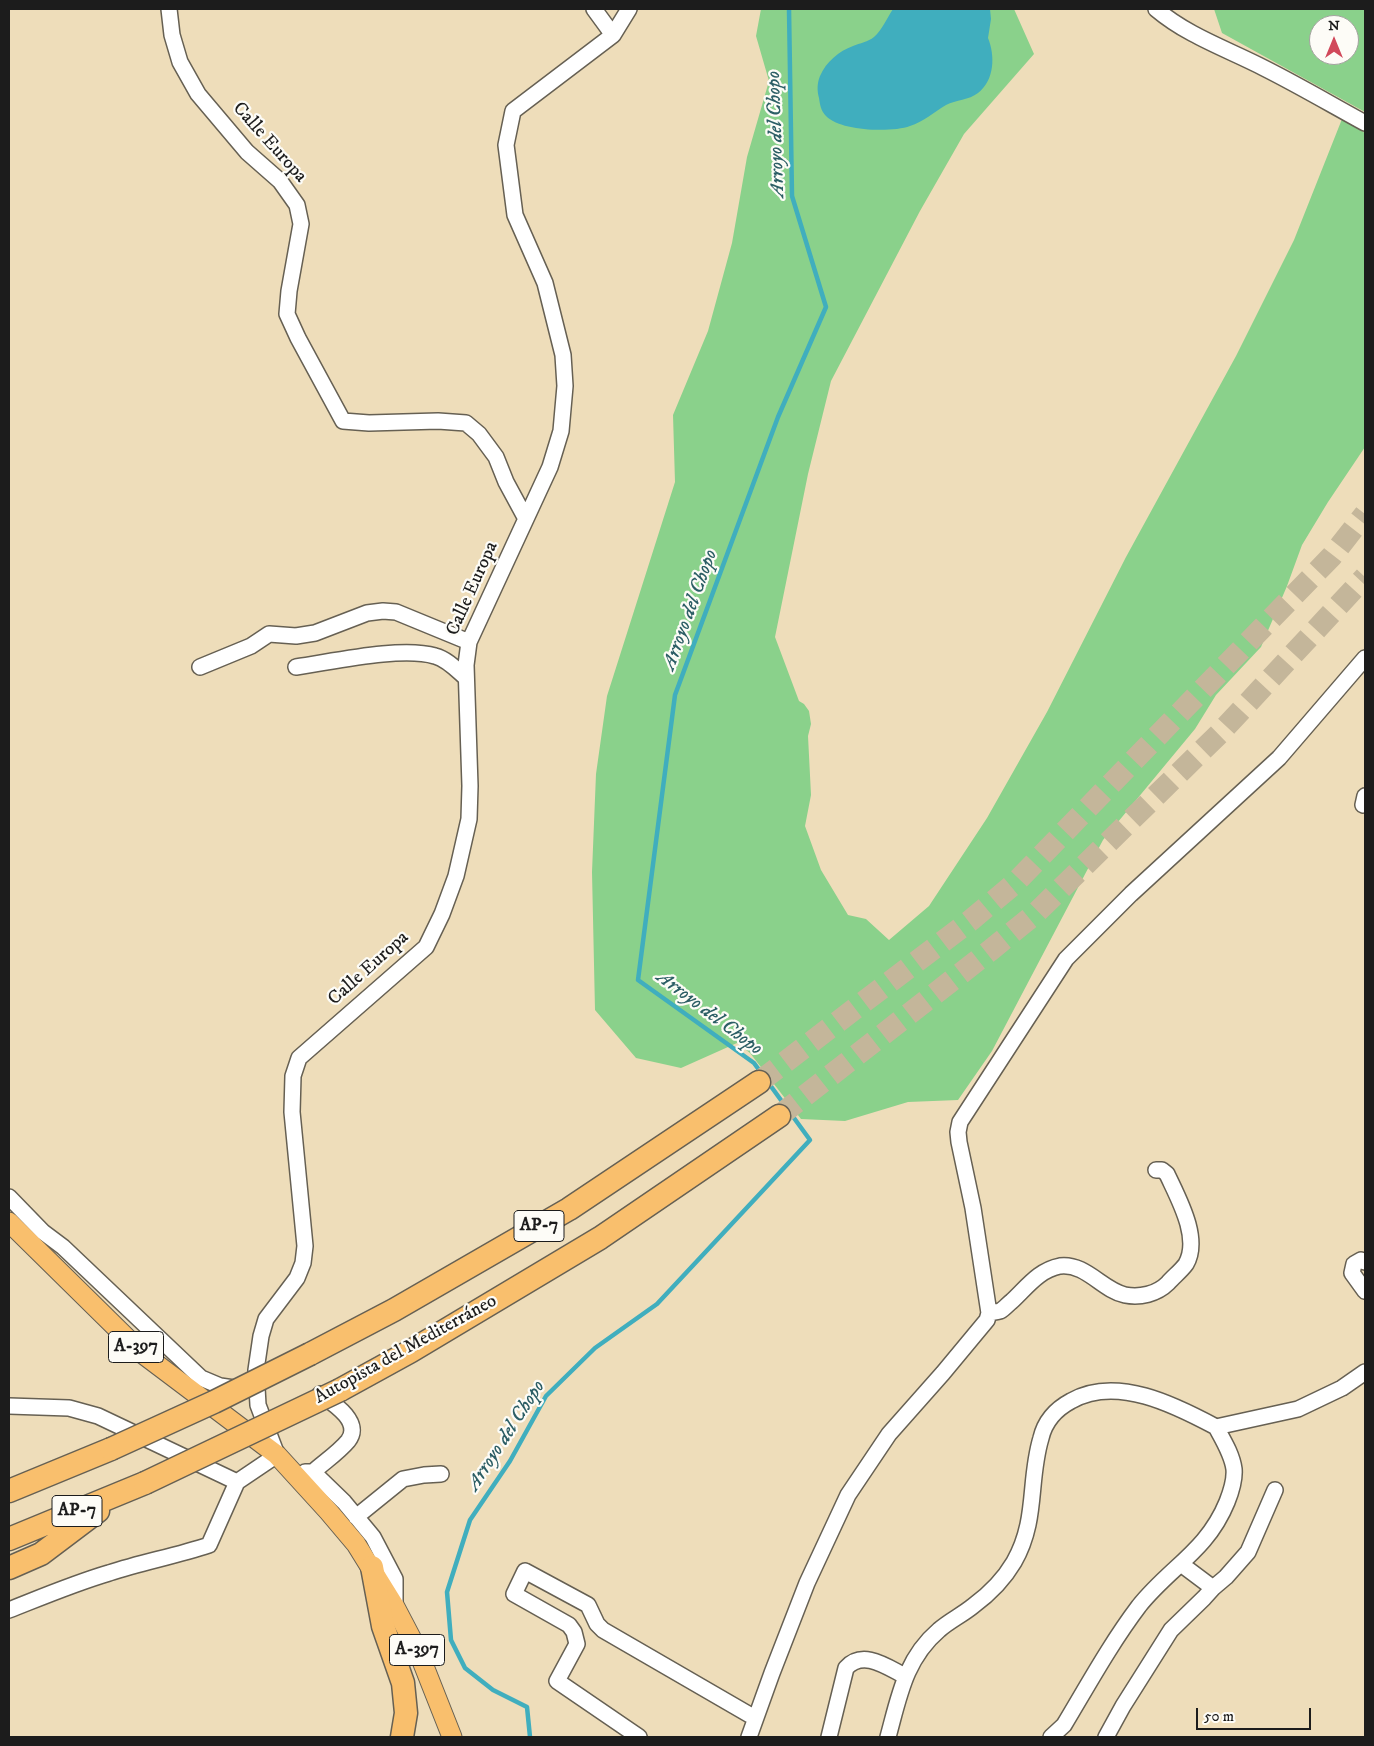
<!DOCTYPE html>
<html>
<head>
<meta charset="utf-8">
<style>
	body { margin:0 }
	#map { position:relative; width:1374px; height:1746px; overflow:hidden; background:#eeddba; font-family:"IM FELL DW Pica",serif }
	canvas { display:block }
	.frame { position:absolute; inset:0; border:10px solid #1c1c1c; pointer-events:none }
	.north { position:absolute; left:1309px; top:15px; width:50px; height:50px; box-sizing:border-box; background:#fdfcf7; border:1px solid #a3a29f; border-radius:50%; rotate:0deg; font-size:14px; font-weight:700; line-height:20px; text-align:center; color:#1c1c1c }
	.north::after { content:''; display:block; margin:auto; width:18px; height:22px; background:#d1495b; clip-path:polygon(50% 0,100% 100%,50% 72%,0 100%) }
	.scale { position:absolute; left:1196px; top:1708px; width:115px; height:22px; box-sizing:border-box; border:2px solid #1c1c1c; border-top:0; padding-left:6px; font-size:15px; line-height:18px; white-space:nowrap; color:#1c1c1c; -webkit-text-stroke:4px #fdfcf7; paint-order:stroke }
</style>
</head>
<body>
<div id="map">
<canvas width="1374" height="1746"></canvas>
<div class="frame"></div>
<div class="north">N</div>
<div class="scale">50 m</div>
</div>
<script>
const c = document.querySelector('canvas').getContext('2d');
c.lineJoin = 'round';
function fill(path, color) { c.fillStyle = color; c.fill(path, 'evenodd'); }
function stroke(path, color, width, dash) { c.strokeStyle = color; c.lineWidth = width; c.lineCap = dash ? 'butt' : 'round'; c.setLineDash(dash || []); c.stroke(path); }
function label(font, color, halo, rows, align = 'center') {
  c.font = font + ' "IM FELL DW Pica",serif'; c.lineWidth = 4.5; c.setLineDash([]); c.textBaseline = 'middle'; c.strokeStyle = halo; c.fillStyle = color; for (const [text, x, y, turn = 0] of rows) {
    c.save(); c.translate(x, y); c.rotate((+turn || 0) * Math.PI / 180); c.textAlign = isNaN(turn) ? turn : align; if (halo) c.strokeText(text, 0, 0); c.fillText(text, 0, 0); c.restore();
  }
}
fill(new Path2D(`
	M 761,9 L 1014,9 L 1034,54 L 964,134 L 920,211 L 831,381 L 808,474 L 775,637 L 799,701 L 804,704 L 809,711 L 811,724 L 808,736 L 811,795 L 805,826 L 821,870 L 848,915 L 866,919 L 889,940 L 929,906 L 987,818 L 1047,712 L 1126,557 L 1236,356 L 1294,240 L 1342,119 L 1365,133 L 1365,447 L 1328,502 L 1302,545 L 1287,586 L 1261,647 L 1216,695 L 1195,729 L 1103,840 L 992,1051 L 958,1100 L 908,1102 L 845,1121 L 801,1119 L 750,1053 L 737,1043 L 681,1068 L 636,1058 L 595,1010 L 592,872 L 596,774 L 607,696 L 675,482 L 673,415 L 708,331 L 732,243 L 747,157 L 769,81 L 756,36 Z
	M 1214,9 L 1365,9 L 1365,112 L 1222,33 ZM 1319,25 L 1349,25 L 1349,55 L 1319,55 Z`), '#8ad18b');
fill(new Path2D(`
	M 893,9 L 990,9 L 991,19 L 988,38 C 995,55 995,80 978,93 C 969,100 956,100 946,105 C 934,112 923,122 910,126 C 891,133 840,131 826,116 C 821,111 820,105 819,98 C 817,91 817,83 820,76 C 826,62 839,51 853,46 C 860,43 868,42 874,37 C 882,30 887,18 893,9 Z`), '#40aebe');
stroke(new Path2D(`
	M 530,1737 L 527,1707 L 493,1690 L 465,1668 L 451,1640 L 447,1592 L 470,1520 L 510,1461 L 546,1396 L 595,1348 L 657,1304 L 810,1140 L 754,1063 L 638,980 L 675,695 L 778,417 L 826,307 L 792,196 L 789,9`), '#40aebe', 4.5);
stroke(new Path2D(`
	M 759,1082 L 971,920 L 1014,884 L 1332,556 L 1365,514
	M 779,1116 L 992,949 L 1036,913 L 1219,734 L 1365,577`), '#c4b69a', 22, [22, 11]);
const minor = new Path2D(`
	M 169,9 L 172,35 L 180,62 L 198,94 L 247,152 L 280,181 L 297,205 L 301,224 L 289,291 L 287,314 L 298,338 L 343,421 L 369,423 L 438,421 L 466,423 L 479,434 L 496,457 L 506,482 L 526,519
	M 1156,9 C 1188,36 1227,49 1264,68 C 1298,85 1332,105 1365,123
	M 613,35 L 629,9
	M 200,667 L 251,646 L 269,634 L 296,636 L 315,633 L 367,613 L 383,611 L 396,612 L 469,642
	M 296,667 C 332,662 401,646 435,656 C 447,659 457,670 466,678
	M 1363,805 L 1365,796
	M 9,1197 L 43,1232 L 63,1247 L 201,1378 L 220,1386 L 241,1389
	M 1365,1262 L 1361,1260 L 1354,1264 L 1352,1273 L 1365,1291
	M 989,1313 C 992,1312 997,1312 1000,1311 C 1004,1309 1008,1304 1012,1301 C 1027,1287 1039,1270 1060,1266 C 1086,1263 1102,1290 1125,1295 C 1140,1298 1157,1294 1168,1283 C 1173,1277 1181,1271 1186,1264 C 1201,1238 1178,1198 1167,1174 L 1162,1170 L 1156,1170
	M 9,1406 L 69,1408 L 98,1416 L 237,1482
	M 305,1472 L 313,1472 C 324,1462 338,1453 348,1441 C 363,1422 333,1403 320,1394
	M 313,1472 L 344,1502 L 373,1537 L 395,1579 L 395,1607
	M 356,1517 L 403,1479 L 424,1475 L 441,1474
	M 1213,1588 L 1226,1577 L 1248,1552 L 1275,1490
	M 9,1610 C 42,1597 75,1583 109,1573 C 143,1562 176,1556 209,1545 L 237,1482 L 277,1455 L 258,1405 L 256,1370 L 261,1336 L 266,1319 L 297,1278 L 303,1263 L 305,1246 L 292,1112 L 293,1076 L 299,1058 L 426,947 L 442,914 L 456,876 L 469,819 L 470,786 L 466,665 L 469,642 L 550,467 L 561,431 L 565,386 L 563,355 L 545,283 L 515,215 L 506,145 L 513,111 L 613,35 L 594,9
	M 639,1737 L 557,1681 L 577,1644 L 574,1632 L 569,1625 L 514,1594 L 525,1571 L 588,1605 L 597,1624 L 603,1630 L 755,1718
	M 749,1737 L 772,1673 L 807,1583 L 848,1495 L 889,1434 L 943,1373 L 987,1320 L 989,1313 L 973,1208 L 959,1142 L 958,1132 L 960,1122 L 1066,959 L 1131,894 L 1279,758 L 1365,658
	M 829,1737 L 846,1668 C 863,1649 887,1667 905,1676
	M 888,1737 C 899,1697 905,1659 939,1630 C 949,1621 962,1615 973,1606 C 988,1595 1004,1579 1014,1562 C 1038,1520 1028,1481 1041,1438 C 1045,1421 1056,1409 1071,1401 C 1116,1375 1175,1405 1216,1427 L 1298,1409 L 1342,1388 L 1365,1372
	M 1051,1737 L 1064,1725 C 1088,1685 1111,1643 1139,1606 C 1170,1567 1207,1551 1227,1502 C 1231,1492 1235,1480 1234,1469 C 1232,1454 1223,1440 1216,1427
	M 1106,1737 L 1123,1706 L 1171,1630 L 1204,1598 L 1213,1588 L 1181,1564`);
const major = new Path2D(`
	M 9,1222 L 143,1354 L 277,1455 L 329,1512 L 356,1544 L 395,1607 L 418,1651 L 452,1737`);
const highway = new Path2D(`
	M 310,1354 L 394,1310 L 569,1209 L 759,1082
	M 340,1390 L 411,1351 L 600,1238 L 779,1116
	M 9,1491 L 111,1449
	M 9,1539 L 145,1483
	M 372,1567 L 383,1626 L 403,1683 L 406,1713 L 402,1737
	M 9,1568 L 41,1554 L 98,1511`);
stroke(minor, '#666053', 18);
stroke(major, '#666053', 21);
stroke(highway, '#666053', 25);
stroke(minor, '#fff', 15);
stroke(major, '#f9bf6d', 19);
stroke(highway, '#f9bf6d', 22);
const highwayBridge = new Path2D(`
	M 111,1449 L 214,1402 L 310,1354
	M 145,1483 L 340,1390`);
stroke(highwayBridge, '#666053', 25, []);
stroke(highwayBridge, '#f9bf6d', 22);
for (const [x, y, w] of [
	[539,1226,50],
	[136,1347,55],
	[77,1511,50],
	[417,1650,55]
]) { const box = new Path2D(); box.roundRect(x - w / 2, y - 15.5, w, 31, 4); c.fillStyle = '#fdfcf7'; c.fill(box); stroke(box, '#1c1c1c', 1); }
label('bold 18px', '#1c1c1c', null, [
	["AP-7",539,1226],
	["A-397",136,1347],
	["AP-7",77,1511],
	["A-397",417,1650]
]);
label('19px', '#1c1c1c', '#fdfcf7', [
	["Calle Europa",269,143,48],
	["Calle Europa",473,589,-66],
	["Calle Europa",369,969,-42],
	["Autopista del Mediterráneo",406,1350,-29]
]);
label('italic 20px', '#2c5e65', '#fdfcf7', [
	["Arroyo del Chopo",777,134,-92],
	["Arroyo del Chopo",691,610,-70],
	["Arroyo del Chopo",709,1014,37],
	["Arroyo del Chopo",507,1436,-57]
]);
</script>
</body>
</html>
